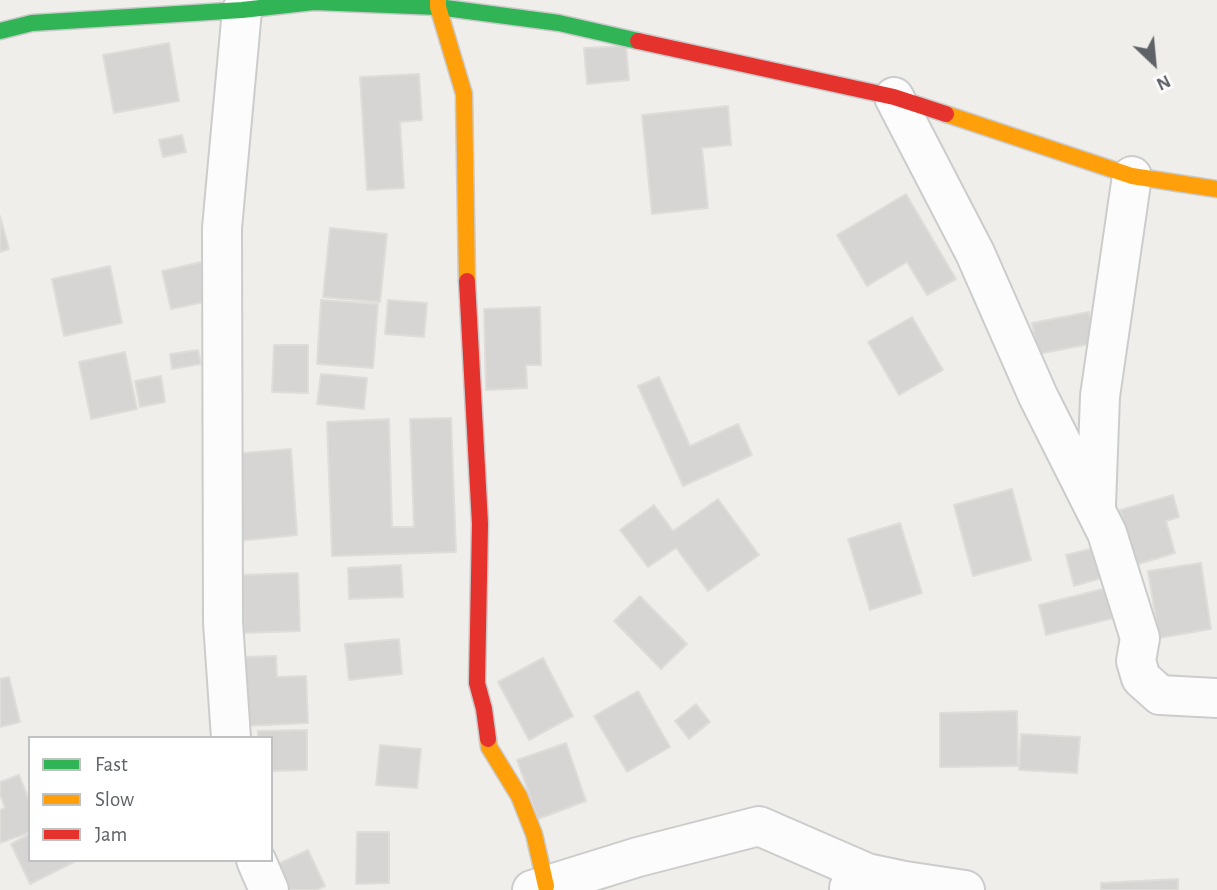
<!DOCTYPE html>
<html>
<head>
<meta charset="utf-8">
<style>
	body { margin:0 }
	#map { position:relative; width:1217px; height:890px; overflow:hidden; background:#efeeea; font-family:"Alegreya Sans",sans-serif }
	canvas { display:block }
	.legend { position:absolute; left:28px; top:736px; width:245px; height:126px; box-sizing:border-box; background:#fff; border:2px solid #bfc1c3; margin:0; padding:9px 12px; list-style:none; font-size:21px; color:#5f6368 }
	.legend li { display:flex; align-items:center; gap:14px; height:35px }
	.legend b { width:35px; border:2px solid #bfc1c3 }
	.north { position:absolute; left:1119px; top:28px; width:70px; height:70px; -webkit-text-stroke:5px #fff; paint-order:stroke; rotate:154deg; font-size:19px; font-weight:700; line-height:28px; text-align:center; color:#5f6368 }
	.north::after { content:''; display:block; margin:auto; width:24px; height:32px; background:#5f6368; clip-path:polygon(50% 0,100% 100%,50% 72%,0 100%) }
</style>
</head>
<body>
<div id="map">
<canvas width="1217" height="890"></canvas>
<ul class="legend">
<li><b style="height:9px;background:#30b455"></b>Fast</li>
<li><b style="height:9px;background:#ff9f0a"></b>Slow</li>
<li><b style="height:9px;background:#e5322d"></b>Jam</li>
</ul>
<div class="north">N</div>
</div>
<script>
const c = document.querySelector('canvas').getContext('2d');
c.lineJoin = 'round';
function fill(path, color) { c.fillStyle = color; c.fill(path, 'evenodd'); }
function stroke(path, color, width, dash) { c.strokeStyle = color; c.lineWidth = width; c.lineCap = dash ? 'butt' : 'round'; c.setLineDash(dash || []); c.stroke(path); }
const building = new Path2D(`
	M 169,43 L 179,101 L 114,113 L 103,55 Z
	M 626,46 L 629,80 L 587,84 L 584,48 Z
	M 419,74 L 422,120 L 400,122 L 404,188 L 367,190 L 360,77 Z
	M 728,106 L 731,145 L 702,148 L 708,208 L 652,214 L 642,115 Z
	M 182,135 L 186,152 L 163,157 L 159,140 Z
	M 906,194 L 956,279 L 927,295 L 907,262 L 867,286 L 837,235 Z
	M 0,216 L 9,249 L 0,252 Z
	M 330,228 L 387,234 L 380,302 L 323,297 Z
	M 206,261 L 214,300 L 171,309 L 162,271 Z
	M 110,266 L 122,323 L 64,336 L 52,279 Z
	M 321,300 L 378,304 L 373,368 L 317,364 Z
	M 388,300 L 427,303 L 424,337 L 385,334 Z
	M 540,307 L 541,365 L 526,365 L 527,388 L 486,390 L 484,309 Z
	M 1089,312 L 1095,343 L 1038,354 L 1032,323 Z
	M 912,317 L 943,370 L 899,395 L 868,342 Z
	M 274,345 L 308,345 L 308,393 L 272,392 Z
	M 198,350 L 201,364 L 172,369 L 170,354 Z
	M 125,352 L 137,409 L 91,419 L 79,362 Z
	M 321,374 L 367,378 L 364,409 L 317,404 Z
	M 161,376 L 165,402 L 140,407 L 135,381 Z
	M 659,377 L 690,446 L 738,424 L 752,455 L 683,486 L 638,386 Z
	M 451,418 L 456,552 L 332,556 L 327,422 L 389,419 L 392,527 L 414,527 L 410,419 Z
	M 291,449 L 297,535 L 239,541 L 232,454 Z
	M 1012,489 L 1031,560 L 973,576 L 954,505 Z
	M 1173,495 L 1179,517 L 1166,521 L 1175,553 L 1135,565 L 1120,510 Z
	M 718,499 L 759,555 L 708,591 L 676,548 L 648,567 L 620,530 L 654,505 L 673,531 Z
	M 900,523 L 922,593 L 870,610 L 848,539 Z
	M 1098,547 L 1105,577 L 1074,586 L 1066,555 Z
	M 1201,563 L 1211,629 L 1159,638 L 1148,571 Z
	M 401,565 L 403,597 L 349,599 L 348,568 Z
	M 298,573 L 300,631 L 244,633 L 242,575 Z
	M 1111,587 L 1118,617 L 1046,635 L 1039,605 Z
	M 640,596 L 687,644 L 661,669 L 614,621 Z
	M 399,639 L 402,674 L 349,680 L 345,644 Z
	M 276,656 L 277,677 L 306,676 L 308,723 L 244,726 L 241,657 Z
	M 543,658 L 573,716 L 529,740 L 498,682 Z
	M 9,677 L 20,722 L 0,727 L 0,679 Z
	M 638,691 L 670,747 L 627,772 L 594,716 Z
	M 696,704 L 710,722 L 689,739 L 675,721 Z
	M 1017,711 L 1018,766 L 940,767 L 940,713 Z
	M 307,730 L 307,770 L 271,771 L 271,738 L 258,738 L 258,731 Z
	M 1021,734 L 1080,737 L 1077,773 L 1019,770 Z
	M 566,743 L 586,801 L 538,819 L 517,760 Z
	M 380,745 L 421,749 L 417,788 L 376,785 Z
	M 19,775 L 30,802 L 30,832 L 0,843 L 0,810 L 5,808 L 0,794 L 0,782 Z
	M 357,832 L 389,832 L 389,883 L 356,884 Z
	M 30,834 L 30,860 L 78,860 L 30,884 L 11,844 Z
	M 308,850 L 325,886 L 316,890 L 273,890 L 263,871 Z
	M 1178,879 L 1178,890 L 1101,890 L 1101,883 Z`);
fill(building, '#d6d5d3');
stroke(building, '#deddd9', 2);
const street = new Path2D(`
	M 894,97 L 975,253 L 1038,396 L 1107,533 L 1140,638 L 1136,661 L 1141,678 L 1160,695 L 1217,698
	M 1096,505 L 1100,396 L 1132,176
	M 231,738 L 223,622 L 222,228 L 242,10
	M 256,860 L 269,890
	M 849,888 L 867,873 L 905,881 L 965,890
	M 532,890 L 638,857 L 759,826 L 867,873`);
const fast = new Path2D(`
	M 0,31 L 32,23 L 242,10 L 314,2 L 438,7 L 559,23 L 638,41`);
const slow = new Path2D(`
	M 438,0 L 438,7 L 464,94 L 467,281
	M 946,114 L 1132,176 L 1217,189
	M 488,739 L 489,747 L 519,796 L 534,834 L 546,886`);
const jam = new Path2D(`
	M 638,41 L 894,97 L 946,114
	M 467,281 L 480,524 L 477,683 L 484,709 L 488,739`);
stroke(street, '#cbcccc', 42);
stroke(fast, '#cacacb', 19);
stroke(slow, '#cacacb', 19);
stroke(jam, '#cacacb', 19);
stroke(street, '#fdfcfc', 38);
stroke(fast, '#30b455', 16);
stroke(slow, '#ff9f0a', 16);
stroke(jam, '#e5322d', 16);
</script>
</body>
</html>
